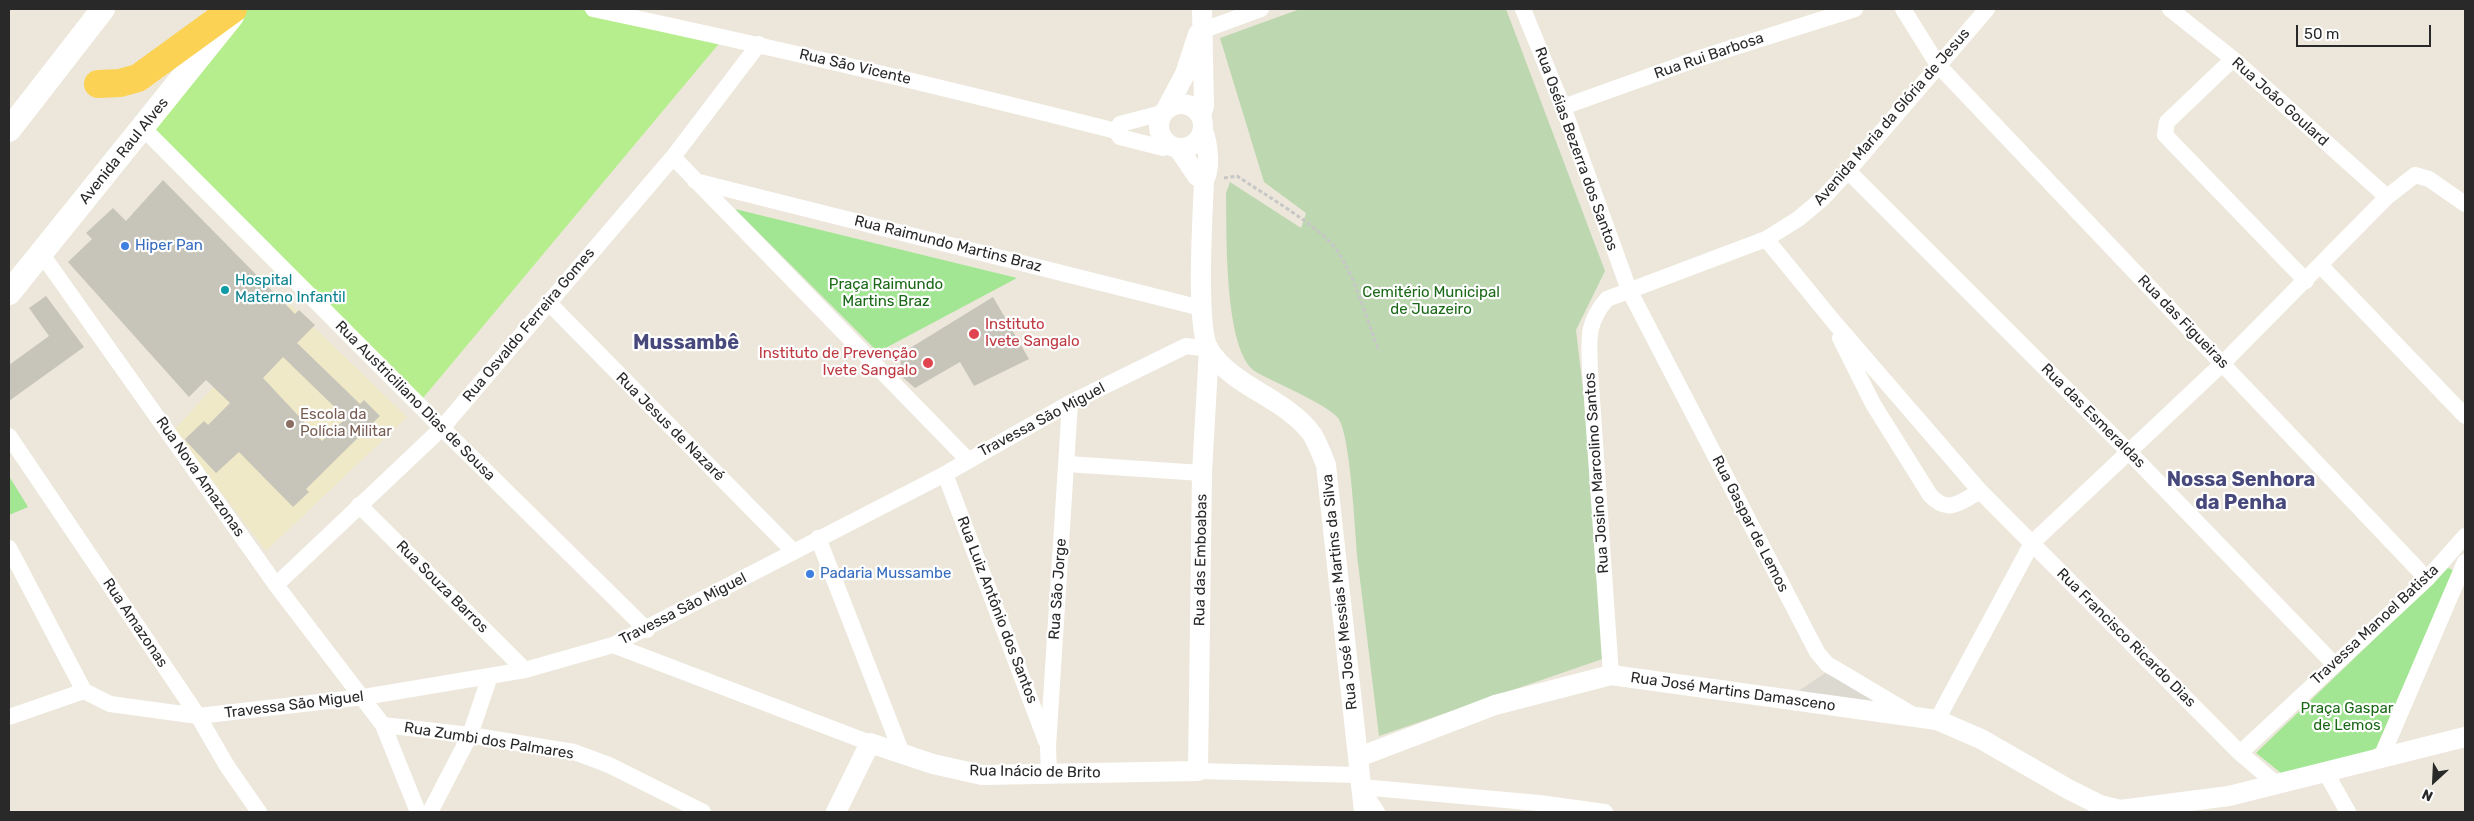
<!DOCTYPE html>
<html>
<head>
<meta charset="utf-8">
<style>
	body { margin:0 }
	#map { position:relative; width:2474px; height:821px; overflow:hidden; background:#ece7da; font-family:Rubik,sans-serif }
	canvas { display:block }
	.frame { position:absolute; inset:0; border:10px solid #292929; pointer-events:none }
	.north { position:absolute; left:2409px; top:756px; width:50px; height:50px; -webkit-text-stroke:4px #fff; paint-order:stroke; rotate:205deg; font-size:14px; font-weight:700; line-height:20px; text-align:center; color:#292929 }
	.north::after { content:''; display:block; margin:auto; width:18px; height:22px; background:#292929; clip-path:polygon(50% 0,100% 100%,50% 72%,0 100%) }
	.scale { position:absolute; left:2296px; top:25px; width:135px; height:22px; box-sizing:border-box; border:2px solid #292929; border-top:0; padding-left:6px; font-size:15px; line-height:18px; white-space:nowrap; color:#292929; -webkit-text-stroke:4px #fff; paint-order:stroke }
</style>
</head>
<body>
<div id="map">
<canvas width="2474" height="821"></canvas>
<div class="frame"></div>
<div class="north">N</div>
<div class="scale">50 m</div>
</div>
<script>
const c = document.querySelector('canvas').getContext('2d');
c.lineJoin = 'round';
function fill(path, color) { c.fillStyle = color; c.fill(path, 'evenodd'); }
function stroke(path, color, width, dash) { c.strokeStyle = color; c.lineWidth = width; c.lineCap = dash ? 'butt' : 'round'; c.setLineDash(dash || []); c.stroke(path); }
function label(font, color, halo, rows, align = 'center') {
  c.font = font + ' Rubik,sans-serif'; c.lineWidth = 4.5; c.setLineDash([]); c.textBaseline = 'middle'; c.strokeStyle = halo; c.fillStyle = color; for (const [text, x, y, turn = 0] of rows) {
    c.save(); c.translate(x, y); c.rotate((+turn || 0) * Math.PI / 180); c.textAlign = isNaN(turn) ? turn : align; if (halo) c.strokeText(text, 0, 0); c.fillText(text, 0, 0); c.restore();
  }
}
fill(new Path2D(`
	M 290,304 L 407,417 L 266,551 L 174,430 Z`), '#efe9c8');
fill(new Path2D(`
	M 735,209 L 1017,278 L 878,352 Z
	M 9,476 L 28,507 L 9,515 Z
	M 2448,568 L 2455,571 L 2376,748 L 2369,752 L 2281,773 L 2256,753 Z`), '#a2e693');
fill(new Path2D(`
	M 1300,9 L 1506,9 L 1605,271 L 1576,330 L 1614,655 L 1379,736 C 1372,678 1365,621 1358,563 C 1355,536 1351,435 1338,418 C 1327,404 1273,382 1256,372 C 1223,352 1227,229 1226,193 L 1230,182 L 1301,228 L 1306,213 L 1264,182 L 1220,38 Z`), '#bdd7b0');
fill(new Path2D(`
	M 231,9 L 578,9 L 722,40 L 423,398 L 143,118 Z`), '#b6ee8e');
fill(new Path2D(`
	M 1825,673 L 1883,701 L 1879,706 L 1797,692 Z`), '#dcd9d1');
fill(new Path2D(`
	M 163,180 L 295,314 L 299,310 L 315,325 L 297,343 L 360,404 L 364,400 L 380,416 L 306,489 L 309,492 L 293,507 L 239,452 L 216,473 L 186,441 L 185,439 L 204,421 L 208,425 L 230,403 L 206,380 L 189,397 L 68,262 L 92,239 L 86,233 L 113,208 L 126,221 ZM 283,357 L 346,418 L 322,441 L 263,378 Z
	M 46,296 L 84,347 L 9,401 L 9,365 L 49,336 L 29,308 Z
	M 993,297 L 1029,359 L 974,386 L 960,362 L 915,388 L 899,374 L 902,353 Z`), '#c7c4ba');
stroke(new Path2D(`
	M 1224,178 L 1237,176 C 1262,193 1319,226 1336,249 C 1356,278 1366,318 1379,351`), '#c7c7c7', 3, [4, 2.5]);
stroke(new Path2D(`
	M 593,9 C 768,46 942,87 1116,131 L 1120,137 L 1163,148 L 1171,146
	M 1523,9 L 1563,107 L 1629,290 L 1817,652 L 1827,664 L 1913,715
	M 1903,9 L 1938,65 L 2427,579
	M 2170,9 L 2233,59 L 2387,197
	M 1201,31 L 1261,9
	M 2233,59 L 2167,122 L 2165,135 L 2306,281
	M 1563,107 L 1700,58 L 1855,9
	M 143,128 L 442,428 L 647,630
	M 1116,131 L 1120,124 L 1162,113
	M 673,157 L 968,460
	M 1848,171 L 2129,452 L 2334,664
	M 695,181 L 1201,308
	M 1766,239 L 1834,322 L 1980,491 L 2240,753 L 2275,783
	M 41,253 L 276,585 L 383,725 L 418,812
	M 2321,266 L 2465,416
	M 548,302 L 793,551
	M 1840,338 L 1873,404 L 1930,495 C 1948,515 1961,502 1980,491
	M 9,436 L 198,716 L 227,766 L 259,812
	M 1067,464 L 1202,473
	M 945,474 L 1046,741
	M 359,505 L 525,670
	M 818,538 L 903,756
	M 9,548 L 84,691 L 110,704 L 198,716 L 364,697 L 525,670 L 613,645 L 945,474 L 1070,403 L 1186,346 L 1209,349
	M 276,585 L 442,428 L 673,157 L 759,44
	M 613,645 L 870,743
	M 1611,675 L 1590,370 C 1589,340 1586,323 1607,299 L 1766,239 L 1798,219 L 1822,199 L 1848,171 L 1987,9
	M 9,717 L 84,691
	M 1937,720 L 2032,543 L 2223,363 L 2387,197 L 2415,175 L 2429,179 L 2465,204
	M 383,725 L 470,735 L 574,752 L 609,765 L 703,812
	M 2240,753 L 2427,579 L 2465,536
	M 2381,758 L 2465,562
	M 1198,771 L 1360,775
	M 2326,773 L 2348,812
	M 1049,775 L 1048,746 L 1070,403
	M 1361,787 L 1539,803 L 1605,812
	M 1362,789 L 1377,812
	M 430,812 L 470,735 L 490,676`), '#fff', 16);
stroke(new Path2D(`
	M1159 126a22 22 0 1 1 44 0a22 22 0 1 1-44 0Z
	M 1167,108 L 1185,74 L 1198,34
	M 1201,116 L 1204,106 L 1202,9
	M 1203,131 C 1208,143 1211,168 1204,180 C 1203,212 1195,327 1209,350 C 1234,388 1286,398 1312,434 C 1318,444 1322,455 1326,465 L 1364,812
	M 1179,149 L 1197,176 L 1204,180
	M 1359,757 L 1495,705 L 1611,675 L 1937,720 L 1981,739 L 2068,789 L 2100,805 L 2120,810 L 2229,796 L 2465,737
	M 836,812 L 870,743 L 933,764 L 982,775 L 1198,771 L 1202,473 L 1209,349`), '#fff', 20);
stroke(new Path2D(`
	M 9,130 L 103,9
	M 9,293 L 232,16`), '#fff', 24);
stroke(new Path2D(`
	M 98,84 L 120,83 L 138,78 L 233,9`), '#fbd253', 28);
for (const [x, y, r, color] of [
	[125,246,5,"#3f7fe0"],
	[225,290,5,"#0f9aa8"],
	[974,334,6,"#e0444e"],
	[928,363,6,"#e0444e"],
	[290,424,5,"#8d6e63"],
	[810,574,5,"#3f7fe0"]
]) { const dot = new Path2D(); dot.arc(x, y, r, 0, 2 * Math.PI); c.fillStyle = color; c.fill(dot); stroke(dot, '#fff', 2); }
label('15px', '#292929', '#fff', [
	["Rua Rui Barbosa",1709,56,-19],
	["Rua São Vicente",855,67,13],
	["Rua João Goulard",2280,102,42],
	["Avenida Maria da Glória de Jesus",1892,117,-49],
	["Rua Oséias Bezerra dos Santos",1576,149,70],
	["Avenida Raul Alves",124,151,-51],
	["Rua Raimundo Martins Braz",948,244,14],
	["Rua das Figueiras",2183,322,46],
	["Rua Osvaldo Ferreira Gomes",529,325,-50],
	["Rua Austriciliano Dias de Sousa",415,401,45],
	["Rua das Esmeraldas",2093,416,45],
	["Travessa São Miguel",1042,420,-28],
	["Rua Jesus de Nazaré",670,427,45],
	["Rua Josino Marcolino Santos",1597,473,-94],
	["Rua Nova Amazonas",200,477,55],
	["Rua Gaspar de Lemos",1750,524,63],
	["Rua das Emboabas",1201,560,-89],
	["Rua Souza Barros",442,587,45],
	["Rua São Jorge",1058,589,-86],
	["Rua José Messias Martins da Silva",1340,592,-96],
	["Travessa São Miguel",683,609,-27],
	["Rua Luiz Antônio dos Santos",997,610,69],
	["Rua Amazonas",135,623,56],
	["Travessa Manoel Batista",2375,625,-43],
	["Rua Francisco Ricardo Dias",2126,638,45],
	["Rua José Martins Damasceno",1733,692,8],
	["Travessa São Miguel",294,705,-7],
	["Rua Zumbi dos Palmares",489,741,9],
	["Rua Inácio de Brito",1035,772,1]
]);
label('15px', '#366cbe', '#fff', [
	["Hiper Pan",135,246],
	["Padaria Mussambe",820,574]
], 'left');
label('15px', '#0d838f', '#fff', [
	["Hospital",235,281],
	["Materno Infantil",235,298]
], 'left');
label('15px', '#1a6916', '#fff', [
	["Praça Raimundo",886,285],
	["Martins Braz",886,302],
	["Cemitério Municipal",1431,293],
	["de Juazeiro",1431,310],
	["Praça Gaspar",2347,709],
	["de Lemos",2347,726]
]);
label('15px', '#be3a42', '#fff', [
	["Instituto",985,325],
	["Ivete Sangalo",985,342],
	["Instituto de Prevenção",917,354,"right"],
	["Ivete Sangalo",917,371,"right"]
], 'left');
label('15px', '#785e54', '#fff', [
	["Escola da",300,415],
	["Polícia Militar",300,432]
], 'left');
label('bold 20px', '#47487b', '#fff', [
	["Mussambê",686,343],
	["Nossa Senhora",2241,480],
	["da Penha",2241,503]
]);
</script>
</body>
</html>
